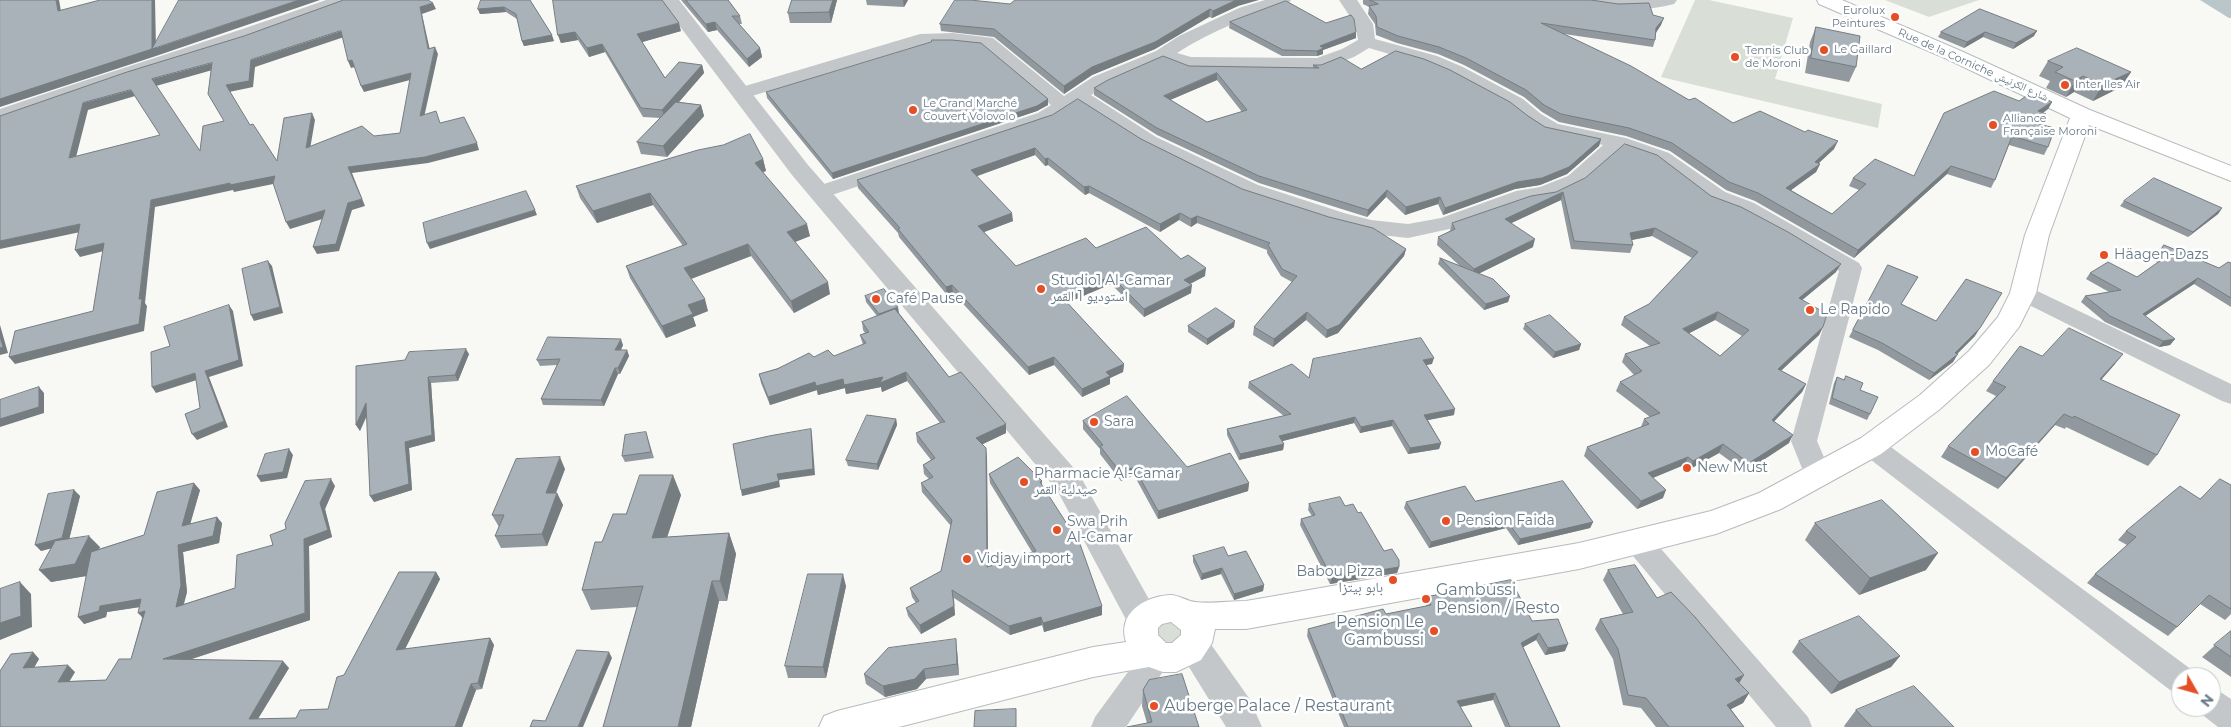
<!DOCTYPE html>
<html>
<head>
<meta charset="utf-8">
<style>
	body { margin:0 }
	#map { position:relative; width:2231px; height:727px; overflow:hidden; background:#f8f8f5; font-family:Montserrat,sans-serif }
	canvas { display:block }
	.north { position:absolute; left:2171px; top:667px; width:50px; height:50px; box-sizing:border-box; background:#fff; border:1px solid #c2c9cf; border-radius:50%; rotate:128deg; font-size:14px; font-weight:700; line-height:20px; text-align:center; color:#667986 }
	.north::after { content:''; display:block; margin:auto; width:18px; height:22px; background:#e64e26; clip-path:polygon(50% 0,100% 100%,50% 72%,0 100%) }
</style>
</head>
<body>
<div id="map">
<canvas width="2231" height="727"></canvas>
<div class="north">N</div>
</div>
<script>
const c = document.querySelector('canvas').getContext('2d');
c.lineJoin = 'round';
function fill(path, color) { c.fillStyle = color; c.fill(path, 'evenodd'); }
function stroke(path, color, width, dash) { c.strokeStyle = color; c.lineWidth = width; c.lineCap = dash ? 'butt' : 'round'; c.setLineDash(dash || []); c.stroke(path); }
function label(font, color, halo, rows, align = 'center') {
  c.font = font + ' Montserrat,"Noto Naskh Arabic",sans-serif'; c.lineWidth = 5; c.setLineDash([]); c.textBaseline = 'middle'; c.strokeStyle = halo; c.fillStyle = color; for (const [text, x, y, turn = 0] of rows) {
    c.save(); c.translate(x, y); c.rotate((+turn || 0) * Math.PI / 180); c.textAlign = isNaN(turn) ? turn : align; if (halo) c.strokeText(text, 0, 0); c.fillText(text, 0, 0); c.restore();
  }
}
fill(new Path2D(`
	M 1695,0 L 1709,0 L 1793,18 L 1775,79 L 1882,104 L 1878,128 L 1661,77 Z
	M 1885,0 L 1979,0 L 1929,17 Z
	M 1159,616 L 1191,627 L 1168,652 L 1148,625 Z`), '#d9dfd6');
fill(new Path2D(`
	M 2200,0 L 2231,0 L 2231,18 L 2229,18 Z`), '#b9c6ca');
const secondary = new Path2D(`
	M 1817,0 L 1842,0 L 1961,51 L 2090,110 L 2231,166 L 2231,181 L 2089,125 L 2049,235 L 2036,293 L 2019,327 L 1989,365 L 1940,409 L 1881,454 L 1781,509 L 1716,534 L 1579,569 L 1246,629 L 1215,629 L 1212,643 L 1201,660 L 1176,672 L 1163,672 L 1149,667 L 1093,677 L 899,727 L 819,727 L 824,716 L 837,711 L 1093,647 L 1126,642 C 1117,614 1143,597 1169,595 C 1178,594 1186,601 1195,602 C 1211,604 1230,601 1246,601 L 1579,543 L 1711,511 L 1759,493 L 1861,438 L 1920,395 L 1969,351 L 1998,317 L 2010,293 L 2025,235 L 2070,118 L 1947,59 L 1819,4 ZM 1171,622 L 1181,630 L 1181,635 L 1172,643 L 1166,643 L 1158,635 L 1158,628 L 1162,624 Z`);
stroke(secondary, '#b5bbbf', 2);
fill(new Path2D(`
	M 326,0 L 351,0 L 348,4 L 247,41 L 130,77 L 0,122 L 0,109 C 108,72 218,39 326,0 Z
	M 1265,0 L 1291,0 L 1288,4 C 1250,16 1211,31 1177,53 L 1191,57 L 1317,58 L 1342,49 L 1358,40 L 1355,24 L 1339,0 L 1357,0 L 1373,24 L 1375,39 L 1437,56 L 1463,67 L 1523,99 L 1541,114 L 1558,124 L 1626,138 L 1669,153 L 1725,192 L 1754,203 L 1859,263 L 1862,268 L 1817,441 L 1832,476 L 1828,483 L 1818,486 L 1808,483 L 1791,441 L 1839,271 L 1785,238 L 1738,213 L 1709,202 L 1655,161 L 1622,150 L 1582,184 L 1553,198 L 1528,202 L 1454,228 L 1408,238 L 1371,234 L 1328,223 L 1242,195 L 1142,145 L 1078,104 L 1052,121 L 820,199 L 812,198 L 809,193 L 812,188 L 1038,113 L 1051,105 L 982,47 L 953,43 L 927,43 L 742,99 L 735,97 L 732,93 L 735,89 L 920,34 L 953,33 L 993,38 L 1064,96 L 1093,77 L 1156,51 L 1179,36 L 1239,8 ZM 1369,48 L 1423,64 L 1449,75 L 1509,107 L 1527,122 L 1544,132 L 1603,145 L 1568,176 L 1540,187 L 1516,191 L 1441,218 L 1408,224 L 1371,220 L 1344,213 L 1258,185 L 1156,137 L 1091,95 L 1107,85 L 1163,61 L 1190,69 L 1319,70 L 1354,57 Z
	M 1579,0 L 1677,0 L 1674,4 C 1644,12 1612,11 1582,4 Z
	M 2023,285 L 2031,288 L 2231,384 L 2231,404 L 2222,401 L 2015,298 L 2011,293 L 2015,288 Z
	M 1871,436 L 1880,439 L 2192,670 L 2195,677 L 2181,677 L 2181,694 L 2170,690 L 1862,453 L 1858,446 L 1862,439 Z
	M 1638,531 L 1648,534 L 1808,717 L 1812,727 L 1776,727 L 1628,550 L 1624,542 L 1628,534 Z
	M 1158,642 L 1169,646 L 1174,655 L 1126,727 L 1091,727 L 1095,717 L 1147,646 Z
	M 2211,689 L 2222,693 L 2231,699 L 2231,727 L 2218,727 L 2200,713 L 2197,707 L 2211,707 Z`), '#c3c7ca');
fill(new Path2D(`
	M 660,0 L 679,0 L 808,165 L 1079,474 L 1160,619 L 1155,629 L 1143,633 L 1131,629 L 1057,490 L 792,175 Z
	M 1193,632 L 1205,636 L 1249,698 L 1262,727 L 1226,727 L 1176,646 L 1181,636 Z`), '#c3c7ca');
fill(secondary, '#fff');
fill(new Path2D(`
	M 530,0 L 554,41 L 524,46 L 522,41 L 517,19 L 506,12 L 480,14 L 478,9 Z
	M 553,0 L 681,31 L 642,42 L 665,78 L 702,65 L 704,73 L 679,102 L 701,105 L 704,116 L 667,157 L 641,154 L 637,142 L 660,118 L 643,117 L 605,52 L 589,57 L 578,40 L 561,43 L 558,35 Z
	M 681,0 L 728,0 L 740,16 L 742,24 L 739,24 L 760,48 L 762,57 L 749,67 L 717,30 L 708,32 Z
	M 792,0 L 837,0 L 831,23 L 790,23 L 788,13 Z
	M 866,0 L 908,0 L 904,7 L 867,5 Z
	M 1363,0 L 1591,0 L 1653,15 L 1661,25 L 1656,33 L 1655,40 L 1653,47 L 1564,34 L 1733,123 L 1834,149 L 1818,164 L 1820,164 L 1816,172 L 1791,190 L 1832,214 L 1859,190 L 1849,186 L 1853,178 L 1914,176 L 2019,101 L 2052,102 L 2048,109 L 2043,113 L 2046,114 L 2041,122 L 2038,124 L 2048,147 L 2044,155 L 2009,145 L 1995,180 L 1991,188 L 1947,174 L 1854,258 L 1755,201 L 1726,190 L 1670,151 L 1626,136 L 1559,122 L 1542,112 L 1524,97 L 1464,65 L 1438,54 L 1397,43 L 1376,35 L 1375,24 L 1368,14 L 1369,7 L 1363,4 Z
	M 1010,4 L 1238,6 L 1212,18 L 1209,17 L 1155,49 L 1092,75 L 1064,94 L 994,37 L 941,31 L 940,24 Z
	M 1980,9 L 2034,36 L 2013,49 L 1983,37 L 1964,48 L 1938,37 L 1941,32 Z
	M 1230,22 L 1356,38 L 1323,50 L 1323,54 L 1317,56 L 1282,56 L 1229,28 Z
	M 1816,27 L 1856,67 L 1849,82 L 1805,73 L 1810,42 Z
	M 2048,61 L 2131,72 L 2121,87 L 2093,101 L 2074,92 L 2066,97 L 2046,88 L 2050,81 L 2039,76 Z
	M 1313,65 L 1361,69 L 1528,116 L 1545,127 L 1601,139 L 1599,146 L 1567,174 L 1540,185 L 1515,189 L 1443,215 L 1438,204 L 1405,215 L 1386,197 L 1367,217 L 1259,183 L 1157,135 L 1094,95 L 1094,88 L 1189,66 L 1313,68 ZM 1217,80 L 1242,112 L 1207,122 L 1170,100 Z
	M 766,92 L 1048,99 L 1048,105 L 1037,111 L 833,179 L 767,98 Z
	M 1052,115 L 1141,139 L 1242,189 L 1406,249 L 1404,256 L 1338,333 L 1326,338 L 1306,320 L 1273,347 L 1253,335 L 1254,327 L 1292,282 L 1281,276 L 1267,253 L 1267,250 L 1197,223 L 1191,227 L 1179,220 L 1160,232 L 1089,193 L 1085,195 L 1048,165 L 1045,166 L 1035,155 L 976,176 L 1013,221 L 984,232 L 1016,266 L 1096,248 L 1181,259 L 1205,276 L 1190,284 L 1191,293 L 1144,317 L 1111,284 L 1067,303 L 1124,364 L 1123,372 L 1110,378 L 1110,384 L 1082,397 L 1054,365 L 1029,375 L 953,293 L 947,295 L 899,237 L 898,233 L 858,188 L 857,180 Z
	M 763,159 L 766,171 L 763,172 L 810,236 L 795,242 L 830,294 L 794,313 L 751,256 L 691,279 L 708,311 L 693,317 L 696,326 L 666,338 L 630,278 L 626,266 L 683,246 L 653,205 L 597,223 L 580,198 L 576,186 Z
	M 1556,192 L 1711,196 L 1836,272 L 1802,300 L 1823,327 L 1819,335 L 1781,371 L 1806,384 L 1802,392 L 1774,421 L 1789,443 L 1745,472 L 1719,453 L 1690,469 L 1684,465 L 1653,478 L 1663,498 L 1637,509 L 1584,456 L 1587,447 L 1641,427 L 1644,419 L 1650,417 L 1616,391 L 1620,382 L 1634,375 L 1622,362 L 1625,354 L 1650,346 L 1621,325 L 1624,317 L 1649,304 L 1692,258 L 1652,236 L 1631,240 L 1633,245 L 1630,253 L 1571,249 L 1561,200 L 1511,223 L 1533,247 L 1478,274 L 1510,296 L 1508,302 L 1484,310 L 1438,264 L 1440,258 L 1460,266 L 1437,245 L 1438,237 L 1450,231 L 1452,223 ZM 1715,320 L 1742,336 L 1720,356 L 1689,333 Z
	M 2124,201 L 2222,208 L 2218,214 L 2188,237 L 2120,206 Z
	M 2164,245 L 2219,268 L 2231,263 L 2231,307 L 2194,284 L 2145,316 L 2175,339 L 2170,345 L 2159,347 L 2105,322 L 2081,302 L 2085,296 L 2109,292 L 2086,279 L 2090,273 L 2137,277 L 2158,263 L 2154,260 L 2159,251 Z
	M 1888,265 L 1918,277 L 1901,304 L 1936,321 L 1975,336 L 1957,354 L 1953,362 L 1929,380 L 1878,350 L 1849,337 Z
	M 865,296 L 899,313 L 949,377 L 1006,433 L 982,444 L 987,457 L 988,567 L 1032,552 L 990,483 L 989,474 L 1042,481 L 1042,486 L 1102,606 L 1102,615 L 1044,632 L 1042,625 L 1010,635 L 954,598 L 955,615 L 921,634 L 908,616 L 906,608 L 916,603 L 912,597 L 910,588 L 941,571 L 951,526 L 922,492 L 921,483 L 929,479 L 924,474 L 923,465 L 931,460 L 917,442 L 916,433 L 940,423 L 907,381 L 882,392 L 881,387 L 846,394 L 845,388 L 818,395 L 817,390 L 770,405 L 761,383 L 759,374 L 814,357 L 834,356 L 863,345 L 860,335 L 865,333 L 863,330 L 862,322 L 877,316 L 866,302 Z
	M 1525,324 L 1581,344 L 1579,350 L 1553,358 L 1523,329 Z
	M 1188,326 L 1234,327 L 1207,345 L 1188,332 Z
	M 623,345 L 621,350 L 627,350 L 629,356 L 620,374 L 618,374 L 604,406 L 543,405 L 541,399 L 557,365 L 540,366 L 537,360 Z
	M 469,354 L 458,381 L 431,383 L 435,441 L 409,448 L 412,490 L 374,502 L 367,416 L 360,431 L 356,425 L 356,366 Z
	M 2042,356 L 2115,364 L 2101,380 L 2157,455 L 2148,466 L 2066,427 L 2065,429 L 2055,425 L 1998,489 L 1941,457 L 1948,446 L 1996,396 L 1986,391 L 1993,381 Z
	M 1432,364 L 1426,365 L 1454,415 L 1428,420 L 1441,443 L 1439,449 L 1408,454 L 1392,426 L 1360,433 L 1354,423 L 1282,441 L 1284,444 L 1283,450 L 1239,460 L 1227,435 L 1227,429 L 1284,416 L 1248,388 L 1249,382 L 1309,378 Z
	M 1837,377 L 1844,380 L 1860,390 L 1870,414 L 1867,420 L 1829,404 L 1834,383 Z
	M 896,419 L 897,425 L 878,470 L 848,466 L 846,460 Z
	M 1083,421 L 1187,467 L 1249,483 L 1248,491 L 1158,519 L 1134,475 L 1121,481 L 1100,454 L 1100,449 L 1083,429 Z
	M 646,432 L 654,458 L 625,462 L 622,456 Z
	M 565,469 L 556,493 L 557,493 L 563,505 L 547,546 L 501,548 L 495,536 L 499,527 L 492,515 Z
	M 2231,485 L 2231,614 L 2225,620 L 2200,604 L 2168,636 L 2087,583 L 2095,574 L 2127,545 L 2118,540 L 2126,531 Z
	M 335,486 L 325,509 L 332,537 L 309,546 L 310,620 L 189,660 L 289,668 L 258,719 L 296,718 L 328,709 L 344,675 L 436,572 L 440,579 L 405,649 L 490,638 L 494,645 L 482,689 L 476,690 L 462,727 L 0,727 L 33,652 L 39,659 L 34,667 L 75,672 L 69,681 L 106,680 L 131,659 L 142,618 L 139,607 L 107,612 L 106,617 L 84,624 L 86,575 L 86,576 L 51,582 L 51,548 L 41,551 L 74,490 L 80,496 L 69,539 L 100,547 L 99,549 L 144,535 L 200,490 L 190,523 L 222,523 L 219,543 L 183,552 L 187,592 L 184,604 L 235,588 L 286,529 Z
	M 681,495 L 667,537 L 729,533 L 736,554 L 727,601 L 719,601 L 691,727 L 603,727 L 637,607 L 591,610 L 582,590 L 602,542 L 626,514 Z
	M 1475,501 L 1593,522 L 1590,528 L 1518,545 L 1506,528 L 1429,548 L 1404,508 L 1406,502 Z
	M 1309,504 L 1345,506 L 1358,513 L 1384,551 L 1399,567 L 1397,573 L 1330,584 L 1300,525 L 1301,519 L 1312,516 L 1308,510 Z
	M 1815,523 L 1926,570 L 1859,595 L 1805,540 Z
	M 1193,556 L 1264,585 L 1263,591 L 1234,600 L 1221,574 L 1201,580 L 1193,562 Z
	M 1608,570 L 1657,598 L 1749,693 L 1743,703 L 1731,709 L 1744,727 L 1656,727 L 1641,708 L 1623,705 L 1613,659 L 1595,629 L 1600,619 L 1623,614 L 1603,580 Z
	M 846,586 L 826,678 L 788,678 L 785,666 Z
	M 1428,597 L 1532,621 L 1565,651 L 1545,655 L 1536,640 L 1523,647 L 1560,727 L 1505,727 L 1493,700 L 1460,707 L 1472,727 L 1344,727 L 1307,636 L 1308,629 L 1386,614 L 1426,606 L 1426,604 Z
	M 2231,631 L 2231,677 L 2202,657 Z
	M 1799,641 L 1900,656 L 1891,667 L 1831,694 L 1792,652 Z
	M 957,650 L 959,675 L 926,679 L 917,689 L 885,697 L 866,684 L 864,674 Z
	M 1143,690 L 1199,727 L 1147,723 L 1142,706 Z
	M 1856,710 L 1954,727 L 1845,727 L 1844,726 Z`), '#91999e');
fill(new Path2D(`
	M 56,0 L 59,0 L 62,17 L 58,11 Z
	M 152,0 L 155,0 L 156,48 L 299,0 L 320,0 L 156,56 L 0,107 L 0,99 Z
	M 833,0 L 837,0 L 831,23 L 829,12 Z
	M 903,0 L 908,0 L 904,7 Z
	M 1236,0 L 1259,0 L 1238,6 L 1212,18 L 1213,11 Z
	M 433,3 L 436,9 L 422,14 L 431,55 L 428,49 L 420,7 Z
	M 504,7 L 506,12 L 480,14 L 478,9 Z
	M 1210,9 L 1209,17 L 1155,49 L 1092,75 L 1064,94 L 1064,86 L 1092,67 Z
	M 1664,18 L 1661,25 L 1653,36 L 1656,28 Z
	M 715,22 L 717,30 L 708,32 L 706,24 Z
	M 679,23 L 681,31 L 639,43 L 637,34 Z
	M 341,31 L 344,37 L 255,67 L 253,87 L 229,92 L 226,85 L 251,60 Z
	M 2037,31 L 2034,36 L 2013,49 L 2016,43 Z
	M 575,32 L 578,40 L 561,43 L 558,35 Z
	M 1356,32 L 1356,38 L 1323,50 L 1323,54 L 1317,56 L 1317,51 L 1320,46 Z
	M 1985,32 L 1983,37 L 1964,48 L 1967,42 Z
	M 552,35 L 554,41 L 524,46 L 522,41 Z
	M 602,44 L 605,52 L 589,57 L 587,48 Z
	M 435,47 L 438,54 L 423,122 L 420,116 Z
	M 760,48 L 762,57 L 749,67 L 747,59 Z
	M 352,60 L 355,67 L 351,68 L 348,61 Z
	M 212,63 L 216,69 L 156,86 L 152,79 Z
	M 702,65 L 704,73 L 665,118 L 662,110 Z
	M 2131,72 L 2121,87 L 2093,101 L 2102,85 Z
	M 411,73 L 414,79 L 364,92 L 361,86 Z
	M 1217,73 L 1217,80 L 1163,103 L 1164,96 Z
	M 2083,76 L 2074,92 L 2066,97 L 2075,81 Z
	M 131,90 L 135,96 L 88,110 L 74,165 L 69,158 L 83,103 Z
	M 1048,99 L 1048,105 L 1037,111 L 833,179 L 832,173 Z
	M 2052,102 L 2048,109 L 2034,119 L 2038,111 Z
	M 701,105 L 704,116 L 667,157 L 663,146 Z
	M 312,113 L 315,120 L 309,155 L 306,148 Z
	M 2046,114 L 2041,122 L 2029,130 L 2034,123 Z
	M 1601,139 L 1599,146 L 1567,174 L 1540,185 L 1515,189 L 1443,215 L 1445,208 Z
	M 1838,141 L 1834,149 L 1811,170 L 1815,162 Z
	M 477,143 L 479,150 L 428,163 L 352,173 L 365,206 L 352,210 L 339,251 L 317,254 L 313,247 L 348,167 Z
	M 1035,148 L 1035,155 L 972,178 L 971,170 Z
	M 1048,158 L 1048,165 L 1045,166 L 1045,159 Z
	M 763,159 L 766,171 L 757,174 L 755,163 Z
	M 1820,164 L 1816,172 L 1783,196 L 1786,188 Z
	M 1951,166 L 1947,174 L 1854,258 L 1858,250 Z
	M 275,176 L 278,183 L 234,192 L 233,190 L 155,207 L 145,303 L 147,306 L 144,331 L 15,364 L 9,357 L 139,299 L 151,200 L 230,183 Z
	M 1089,186 L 1089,193 L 1085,195 L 1084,187 Z
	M 1387,190 L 1386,197 L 1367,217 L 1368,210 Z
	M 1563,192 L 1561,200 L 1503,227 L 1505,219 Z
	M 650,193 L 653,205 L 597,223 L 593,211 Z
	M 1440,197 L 1438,204 L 1405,215 L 1406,207 Z
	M 2222,208 L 2218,214 L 2188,237 L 2193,232 Z
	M 325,210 L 329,217 L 290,229 L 286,222 Z
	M 535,210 L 537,215 L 430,249 L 427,243 Z
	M 1012,213 L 1013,221 L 979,234 L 978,226 Z
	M 1180,213 L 1179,220 L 1160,232 L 1160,224 Z
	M 1197,216 L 1197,223 L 1191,227 L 1191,219 Z
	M 80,224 L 85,231 L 0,249 L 0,241 Z
	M 807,224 L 810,236 L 790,244 L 787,232 Z
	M 1655,228 L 1652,236 L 1627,241 L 1630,233 Z
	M 1535,239 L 1533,247 L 1472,277 L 1474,269 Z
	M 104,243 L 108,250 L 80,257 L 75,250 Z
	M 748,244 L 751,256 L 688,280 L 684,268 Z
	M 1406,249 L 1404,256 L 1338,333 L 1326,338 L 1327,330 Z
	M 268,261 L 272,266 L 283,313 L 254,321 L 251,315 Z
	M 1841,264 L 1836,272 L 1795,306 L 1799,298 Z
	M 1206,268 L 1205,276 L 1184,287 L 1184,280 Z
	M 1111,276 L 1111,284 L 1062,305 L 1062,297 Z
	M 2198,278 L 2194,284 L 2139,320 L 2143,314 Z
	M 828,282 L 830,294 L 794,313 L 791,301 Z
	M 952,285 L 953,293 L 947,295 L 946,287 Z
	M 1192,285 L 1191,293 L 1144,317 L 1144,309 Z
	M 1510,296 L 1508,302 L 1484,310 L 1486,304 Z
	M 705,299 L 708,311 L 693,317 L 696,326 L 666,338 L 662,326 L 688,305 Z
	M 229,305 L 233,311 L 243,366 L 209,377 L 228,427 L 197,440 L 192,434 L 224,421 L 205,371 Z
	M 898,307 L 899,313 L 880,320 L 879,314 Z
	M 1307,312 L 1306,320 L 1273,347 L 1274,339 Z
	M 1718,312 L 1715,320 L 1680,338 L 1683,329 Z
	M 1235,321 L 1234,327 L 1207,345 L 1207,339 Z
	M 0,325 L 8,353 L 0,355 Z
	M 1823,327 L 1819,335 L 1774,377 L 1778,369 Z
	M 1980,328 L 1975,336 L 1953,358 L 1958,354 L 1953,362 L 1929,380 L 1934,373 L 1955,353 Z
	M 621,339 L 623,345 L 618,356 L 615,350 Z
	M 2175,339 L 2170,345 L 2159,347 L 2163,341 Z
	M 1581,344 L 1579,350 L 1553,358 L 1555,352 Z
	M 466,349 L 469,354 L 458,381 L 455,375 Z
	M 627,350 L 629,356 L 620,374 L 618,368 Z
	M 2123,354 L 2115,364 L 2092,390 L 2100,379 Z
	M 1054,357 L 1054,365 L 1029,375 L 1028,367 Z
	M 1434,358 L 1432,364 L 1422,366 L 1423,360 Z
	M 1124,364 L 1123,372 L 1110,378 L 1110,384 L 1082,397 L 1082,389 L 1106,372 Z
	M 615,368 L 618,374 L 604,406 L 601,400 Z
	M 906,372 L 907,381 L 882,392 L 881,387 L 846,394 L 845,388 L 818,395 L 816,386 L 843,379 Z
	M 195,373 L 200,379 L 156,393 L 152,387 Z
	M 428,377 L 431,383 L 435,441 L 409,448 L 412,490 L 374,502 L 370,496 L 405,442 Z
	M 815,382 L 817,390 L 770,405 L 768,397 Z
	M 1806,384 L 1802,392 L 1768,428 L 1772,420 Z
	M 39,387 L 44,393 L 44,413 L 0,427 L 0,419 Z
	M 366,403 L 369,409 L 360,431 L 356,425 Z
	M 1455,409 L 1454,415 L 1423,421 L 1424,415 Z
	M 2064,414 L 2055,425 L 1998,489 L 2006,478 Z
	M 1355,417 L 1354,423 L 1279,442 L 1279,436 Z
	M 896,419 L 897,425 L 878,470 L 877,464 Z
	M 1393,420 L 1392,426 L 1360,433 L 1361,427 Z
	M 1006,424 L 1006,433 L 977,447 L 976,438 Z
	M 811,429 L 812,435 L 815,475 L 779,480 L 780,487 L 742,496 L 741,490 L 777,474 Z
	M 1793,435 L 1789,443 L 1745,472 L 1749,463 Z
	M 1441,443 L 1439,449 L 1408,454 L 1410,448 Z
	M 1284,444 L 1283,450 L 1239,460 L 1240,454 Z
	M 1723,444 L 1719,453 L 1690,469 L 1693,461 Z
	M 986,448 L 987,457 L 988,576 L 987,567 Z
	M 289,449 L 293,455 L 287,478 L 261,482 L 257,476 Z
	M 560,457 L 565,469 L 551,505 L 546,493 Z
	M 1688,457 L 1684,465 L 1645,481 L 1648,473 Z
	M 1134,467 L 1134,475 L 1121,481 L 1121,473 Z
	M 673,475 L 681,495 L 660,559 L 652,538 Z
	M 331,479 L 335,486 L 325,509 L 332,537 L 309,546 L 310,620 L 170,666 L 163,659 L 304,539 Z
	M 194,483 L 200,490 L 188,532 L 182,526 Z
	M 1249,483 L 1248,491 L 1158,519 L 1158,511 Z
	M 74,490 L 80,496 L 68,544 L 41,551 L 35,545 Z
	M 1666,490 L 1663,498 L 1637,509 L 1641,501 Z
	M 557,493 L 563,505 L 547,546 L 542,534 Z
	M 217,517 L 222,523 L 219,543 L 183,552 L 187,592 L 181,613 L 176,607 L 178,545 Z
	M 1508,522 L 1506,528 L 1429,548 L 1431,542 Z
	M 1593,522 L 1590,528 L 1518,545 L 1520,539 Z
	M 729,533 L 736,554 L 727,601 L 720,581 Z
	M 89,536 L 100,547 L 86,576 L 51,582 L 39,570 Z
	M 1938,553 L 1926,570 L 1859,595 L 1870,578 Z
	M 1399,567 L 1397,573 L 1330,584 L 1332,578 Z
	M 1222,568 L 1221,574 L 1201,580 L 1202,574 Z
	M 436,572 L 440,579 L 401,657 L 396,650 Z
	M 843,574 L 846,586 L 826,678 L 823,667 Z
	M 712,581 L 719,601 L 691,727 L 678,727 Z
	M 20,582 L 31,594 L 32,627 L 0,640 L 0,623 Z
	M 1264,585 L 1263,591 L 1234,600 L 1234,594 Z
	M 952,590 L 955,615 L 921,634 L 920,625 Z
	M 141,599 L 147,606 L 107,612 L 106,617 L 84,624 L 78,617 L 100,606 Z
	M 1102,606 L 1102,615 L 1044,632 L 1043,623 Z
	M 145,611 L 144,619 L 138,613 Z
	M 1041,617 L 1042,625 L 1010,635 L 1009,626 Z
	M 1539,633 L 1536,640 L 1518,650 L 1521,643 Z
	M 490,638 L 494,645 L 482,689 L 478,683 Z
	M 956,639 L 957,650 L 959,675 L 957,664 Z
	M 1568,644 L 1565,651 L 1545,655 L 1548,648 Z
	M 33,652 L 39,659 L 30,675 L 23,668 Z
	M 609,652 L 612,658 L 583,727 L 578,727 Z
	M 1900,656 L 1891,667 L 1831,694 L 1839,682 Z
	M 283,661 L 289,668 L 254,725 L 249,719 Z
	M 68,665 L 75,672 L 65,689 L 58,682 Z
	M 924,669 L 926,679 L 917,689 L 885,697 L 883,686 Z
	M 1744,675 L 1738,685 L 1735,679 Z
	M 471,684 L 476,690 L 462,727 L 455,727 Z
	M 1495,693 L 1493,700 L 1454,708 L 1457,701 Z
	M 1749,693 L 1743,703 L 1721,714 L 1727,705 Z`), '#767d81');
const building = new Path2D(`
	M 0,0 L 56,0 L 58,11 L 100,0 L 152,0 L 152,49 L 0,99 Z
	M 179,0 L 299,0 L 152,49 Z
	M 344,0 L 428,0 L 433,3 L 420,7 L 428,49 L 435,47 L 420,116 L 436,111 L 440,123 L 464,117 L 477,143 L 425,157 L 348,167 L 362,199 L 348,203 L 336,244 L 313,247 L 325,210 L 286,222 L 273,183 L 275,176 L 230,185 L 230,183 L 151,200 L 139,299 L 142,299 L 139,324 L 9,357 L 15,331 L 93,311 L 104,243 L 75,250 L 80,224 L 0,241 L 0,116 L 127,72 L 244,36 ZM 341,31 L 348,61 L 352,60 L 361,86 L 411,73 L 400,133 L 374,136 L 362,126 L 306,148 L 312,113 L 284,118 L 277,161 L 253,124 L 250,125 L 226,85 L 249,81 L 251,60 ZM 212,63 L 208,94 L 224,121 L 203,126 L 200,151 L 152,79 ZM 131,90 L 160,135 L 69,158 L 83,103 Z
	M 481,0 L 530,0 L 552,35 L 522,41 L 516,14 L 504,7 L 478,9 Z
	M 553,0 L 662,0 L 679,23 L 637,34 L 665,78 L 679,62 L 702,65 L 662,110 L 641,108 L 602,44 L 587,48 L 575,32 L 558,35 Z
	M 686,0 L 728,0 L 740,16 L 732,16 L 760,48 L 747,59 L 715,22 L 706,24 Z
	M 792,0 L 833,0 L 829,12 L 788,13 Z
	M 955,0 L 970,0 L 1010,4 L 1015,0 L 1236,0 L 1213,11 L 1210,9 L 1155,42 L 1092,67 L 1064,86 L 994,29 L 940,24 Z
	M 1370,0 L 1591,0 L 1618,4 L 1649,3 L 1653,15 L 1664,18 L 1656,28 L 1655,40 L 1541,23 L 1631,66 L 1689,100 L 1695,98 L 1733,123 L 1760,111 L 1805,132 L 1808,130 L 1838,141 L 1815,162 L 1820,164 L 1786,188 L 1832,214 L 1866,184 L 1853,178 L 1875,159 L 1914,176 L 1944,113 L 1994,91 L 2019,101 L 2032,92 L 2052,102 L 2038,111 L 2046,114 L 2034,123 L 2055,128 L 2048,147 L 2012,136 L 1995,180 L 1951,166 L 1858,250 L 1758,193 L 1729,182 L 1672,143 L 1629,128 L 1561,114 L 1544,105 L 1526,90 L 1466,58 L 1439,47 L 1398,36 L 1377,27 L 1376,16 L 1369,6 L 1378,4 Z
	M 1286,1 L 1326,23 L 1351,15 L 1354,19 L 1356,32 L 1320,46 L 1324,48 L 1317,51 L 1283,50 L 1230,22 Z
	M 1980,9 L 2037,31 L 2016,43 L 1985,32 L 1967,42 L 1941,32 Z
	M 1816,27 L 1860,36 L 1856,67 L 1811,58 Z
	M 932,40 L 952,40 L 981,43 L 1048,99 L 1037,106 L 832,173 L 766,92 L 931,42 Z
	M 2077,48 L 2131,72 L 2102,85 L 2083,76 L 2075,81 L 2055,72 L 2063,67 L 2048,61 Z
	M 1396,51 L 1424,59 L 1450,70 L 1510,102 L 1528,116 L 1545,127 L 1601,139 L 1569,167 L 1542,178 L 1517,182 L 1445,208 L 1440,197 L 1406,207 L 1387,190 L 1368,210 L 1259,176 L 1157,128 L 1094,88 L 1108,80 L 1163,56 L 1189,66 L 1319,68 L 1313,65 L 1321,65 L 1341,57 L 1361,69 ZM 1217,73 L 1247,110 L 1207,122 L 1164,96 Z
	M 1078,99 L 1141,139 L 1242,189 L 1329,217 L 1373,228 L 1406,249 L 1339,325 L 1327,330 L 1307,312 L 1274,339 L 1254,327 L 1297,276 L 1282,269 L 1268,245 L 1270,243 L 1197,216 L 1191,219 L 1180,213 L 1160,224 L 1089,186 L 1084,187 L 1048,158 L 1045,159 L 1035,148 L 971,170 L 1012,213 L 978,226 L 1016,266 L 1086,238 L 1096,248 L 1146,227 L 1181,259 L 1188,255 L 1206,268 L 1184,280 L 1192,285 L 1144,309 L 1111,276 L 1062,297 L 1124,364 L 1106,372 L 1110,376 L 1082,389 L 1054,357 L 1028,367 L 952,285 L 946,287 L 898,229 L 900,228 L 857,180 L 1052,115 Z
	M 676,102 L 701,105 L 663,146 L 637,142 Z
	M 750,134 L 763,159 L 755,163 L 807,224 L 787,232 L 828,282 L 791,301 L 748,244 L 684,268 L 705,299 L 688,305 L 693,314 L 662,326 L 626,266 L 687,244 L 650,193 L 593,211 L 576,186 L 698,150 L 723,145 Z
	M 1625,144 L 1657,155 L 1711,196 L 1741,207 L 1788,232 L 1841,264 L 1799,298 L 1827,314 L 1823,327 L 1778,369 L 1806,384 L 1772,420 L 1793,435 L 1749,463 L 1723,444 L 1693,461 L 1688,457 L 1648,473 L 1666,490 L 1641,501 L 1587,447 L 1649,424 L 1644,419 L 1660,413 L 1620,382 L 1642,371 L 1625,354 L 1660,343 L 1624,317 L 1649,304 L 1698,252 L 1655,228 L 1630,233 L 1633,245 L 1574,241 L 1563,192 L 1505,219 L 1535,239 L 1474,269 L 1438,237 L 1455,229 L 1452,223 L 1531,196 L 1556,192 L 1585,178 ZM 1718,312 L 1749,330 L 1720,356 L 1683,329 Z
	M 2154,178 L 2222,208 L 2193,232 L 2124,201 Z
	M 526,191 L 535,210 L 427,243 L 423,223 Z
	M 2164,245 L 2219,268 L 2228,262 L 2231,263 L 2231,298 L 2198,278 L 2143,314 L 2175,339 L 2163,341 L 2110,316 L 2085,296 L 2121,290 L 2090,273 L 2108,262 L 2137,277 L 2164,258 L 2170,261 L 2159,254 Z
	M 1440,258 L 1493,279 L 1510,296 L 1486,304 Z
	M 268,261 L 280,307 L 251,315 L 242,269 Z
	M 1888,265 L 1918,277 L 1901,304 L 1936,321 L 1966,279 L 2002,293 L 1980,328 L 1955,353 L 1958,354 L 1934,373 L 1882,343 L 1853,330 Z
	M 884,289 L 898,307 L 879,314 L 865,296 Z
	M 229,305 L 239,360 L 205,371 L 224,421 L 192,434 L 185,414 L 200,408 L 195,373 L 152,387 L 151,352 L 170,346 L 164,327 Z
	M 1216,308 L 1235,321 L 1207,339 L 1188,326 Z
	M 895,309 L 949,377 L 961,372 L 1006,424 L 976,438 L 986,448 L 987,567 L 1036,551 L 989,474 L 1018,457 L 1042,481 L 1040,482 L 1080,544 L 1102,606 L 1043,623 L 1041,617 L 1009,626 L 952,590 L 954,606 L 920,625 L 906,608 L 919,601 L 910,588 L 941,571 L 952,520 L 921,483 L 933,477 L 923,465 L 935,458 L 916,433 L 942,422 L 945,422 L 906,372 L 880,383 L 883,377 L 844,385 L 843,379 L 816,386 L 815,382 L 768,397 L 759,374 L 777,369 L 809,353 L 814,357 L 828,350 L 834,356 L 866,343 L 860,335 L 869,332 L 862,322 Z
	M 1550,315 L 1581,344 L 1555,352 L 1525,324 Z
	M 2069,328 L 2123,354 L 2100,379 L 2180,415 L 2157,455 L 2074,416 L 2073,418 L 2064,414 L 2006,478 L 1948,446 L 2006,387 L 1993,381 L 2020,346 L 2042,356 Z
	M 0,336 L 3,347 L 0,348 Z
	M 548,337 L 621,339 L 615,350 L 627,350 L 618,368 L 615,368 L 601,400 L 541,399 L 560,359 L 537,360 Z
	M 1421,338 L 1434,358 L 1423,360 L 1455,409 L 1424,415 L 1441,443 L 1410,448 L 1393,420 L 1361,427 L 1355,417 L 1279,436 L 1284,444 L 1240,454 L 1227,429 L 1291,414 L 1249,382 L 1292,364 L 1309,378 L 1313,359 Z
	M 466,349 L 455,375 L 428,377 L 432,435 L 405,442 L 409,484 L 370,496 L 366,403 L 356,425 L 356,366 L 405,360 L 409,352 Z
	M 1846,376 L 1863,383 L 1860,390 L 1878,397 L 1870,414 L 1832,398 L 1837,377 L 1844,380 Z
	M 39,387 L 39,407 L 0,419 L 0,400 Z
	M 1127,396 L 1187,467 L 1230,453 L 1249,483 L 1158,511 L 1134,467 L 1121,473 L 1100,446 L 1103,445 L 1083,421 Z
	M 867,415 L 896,419 L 877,464 L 846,460 Z
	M 811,429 L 813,469 L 777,474 L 779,481 L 741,490 L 733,444 L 769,436 Z
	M 646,432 L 651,452 L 622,456 L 625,435 Z
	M 289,449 L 283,472 L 257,476 L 265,454 Z
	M 560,457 L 546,493 L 557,493 L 542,534 L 495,536 L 504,515 L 492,515 L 516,459 Z
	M 640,475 L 673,475 L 652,538 L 729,533 L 720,581 L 712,581 L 678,727 L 603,727 L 643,586 L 582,590 L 595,542 L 602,542 L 613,514 L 626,514 Z
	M 331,479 L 320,503 L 328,530 L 304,539 L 305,613 L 163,659 L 283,661 L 249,719 L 296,718 L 300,710 L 328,709 L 337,677 L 344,675 L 399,572 L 436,572 L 396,650 L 490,638 L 478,683 L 471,684 L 455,727 L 0,727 L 0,671 L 11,654 L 33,652 L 23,668 L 68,665 L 58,682 L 106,680 L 119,659 L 131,659 L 145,611 L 138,613 L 141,599 L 100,606 L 99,611 L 78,617 L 91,552 L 144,535 L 157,492 L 194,483 L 182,526 L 217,517 L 213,536 L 178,545 L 181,585 L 176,607 L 235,588 L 237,555 L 273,545 L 270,535 L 286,529 L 285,523 L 305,481 Z
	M 2220,479 L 2231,485 L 2231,609 L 2209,595 L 2177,627 L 2095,574 L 2136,537 L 2126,531 L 2180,486 L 2200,499 Z
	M 1563,481 L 1593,522 L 1520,539 L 1508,522 L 1431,542 L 1406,502 L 1465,486 L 1475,501 Z
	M 74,490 L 62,538 L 35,545 L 48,494 Z
	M 1340,497 L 1345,506 L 1353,504 L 1358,513 L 1361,512 L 1384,551 L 1392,549 L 1399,560 L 1399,567 L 1332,578 L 1301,519 L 1315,515 L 1309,504 Z
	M 1882,500 L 1938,553 L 1870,578 L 1815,523 Z
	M 89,536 L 75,564 L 39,570 L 55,541 Z
	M 1224,547 L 1228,556 L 1246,551 L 1264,585 L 1234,594 L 1222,568 L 1202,574 L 1193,556 Z
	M 1635,565 L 1657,598 L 1671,592 L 1695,617 L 1744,675 L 1735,679 L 1749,693 L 1727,705 L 1744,727 L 1669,727 L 1646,698 L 1628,695 L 1618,649 L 1600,619 L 1633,612 L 1608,570 Z
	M 808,574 L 843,574 L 823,667 L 785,666 Z
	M 1511,580 L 1532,621 L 1558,619 L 1568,644 L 1548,648 L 1539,633 L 1521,643 L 1560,727 L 1510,727 L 1495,693 L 1457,701 L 1472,727 L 1348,727 L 1308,629 L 1383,609 L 1386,614 L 1431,605 L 1428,597 Z
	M 20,582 L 21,616 L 0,623 L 0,589 Z
	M 1859,616 L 1900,656 L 1839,682 L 1799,641 Z
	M 2231,631 L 2231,657 L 2214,645 Z
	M 956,639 L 957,664 L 924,669 L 915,679 L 883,686 L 864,674 L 888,648 Z
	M 577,650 L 609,652 L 578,727 L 530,727 L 533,720 L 545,721 Z
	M 1182,674 L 1199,727 L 1127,727 L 1152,722 L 1143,690 L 1149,680 Z
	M 1914,686 L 1954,727 L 1872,727 L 1856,710 Z
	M 1016,709 L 1016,727 L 974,727 L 975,711 Z`);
fill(building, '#a9b2b8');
stroke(building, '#767d81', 1);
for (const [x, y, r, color] of [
	[1895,17,5,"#e64e26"],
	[1824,50,5,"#e64e26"],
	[1735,57,5,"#e64e26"],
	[2065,85,5,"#e64e26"],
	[913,110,5,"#e64e26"],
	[1993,125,5,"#e64e26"],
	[2104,255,5,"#e64e26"],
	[1041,289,5,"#e64e26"],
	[876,299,5,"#e64e26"],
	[1810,310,5,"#e64e26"],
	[1094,422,5,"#e64e26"],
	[1975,452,5,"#e64e26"],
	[1687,468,5,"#e64e26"],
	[1024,482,5,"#e64e26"],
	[1446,521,5,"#e64e26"],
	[1057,530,5,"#e64e26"],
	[967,559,5,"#e64e26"],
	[1393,580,5,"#e64e26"],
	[1426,599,5,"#e64e26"],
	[1434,631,5,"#e64e26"],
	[1154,706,5,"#e64e26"]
]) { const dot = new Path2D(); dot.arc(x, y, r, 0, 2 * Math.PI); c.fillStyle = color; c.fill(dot); stroke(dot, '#fff', 2); }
label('11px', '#667986', '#fff', [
	["Eurolux",1885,11,"right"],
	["Peintures",1885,24,"right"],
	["Le Gaillard",1834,50],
	["Tennis Club",1745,51],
	["de Moroni",1745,64],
	["Inter Iles Air",2075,85],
	["Le Grand Marché",923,104],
	["Couvert Volovolo",923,117],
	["Alliance",2003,119],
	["Française Moroni",2003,132]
], 'left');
label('11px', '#667986', '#fff', [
	["Rue de la Corniche شارع الكرنيش",1973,65,24]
]);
label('14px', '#667986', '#fff', [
	["Häagen-Dazs",2114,255],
	["Studio1 Al-Camar",1051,281],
	["استوديو 1 القمر",1051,297],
	["Café Pause",886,299],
	["Le Rapido",1820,310],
	["Sara",1104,422],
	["MoCafé",1985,452],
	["New Must",1697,468],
	["Pharmacie Al-Camar",1034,474],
	["صيدلية القمر",1034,490],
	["Pension Faida",1456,521],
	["Swa Prih",1067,522],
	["Al-Camar",1067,538],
	["Vidjay import",977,559],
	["Babou Pizza",1383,572,"right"],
	["بابو بيتزا",1383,588,"right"]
], 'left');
label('16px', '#667986', '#fff', [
	["Gambussi",1436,590],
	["Pension / Resto",1436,608],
	["Pension Le",1424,622,"right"],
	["Gambussi",1424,640,"right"],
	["Auberge Palace / Restaurant",1164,706]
], 'left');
</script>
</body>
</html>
